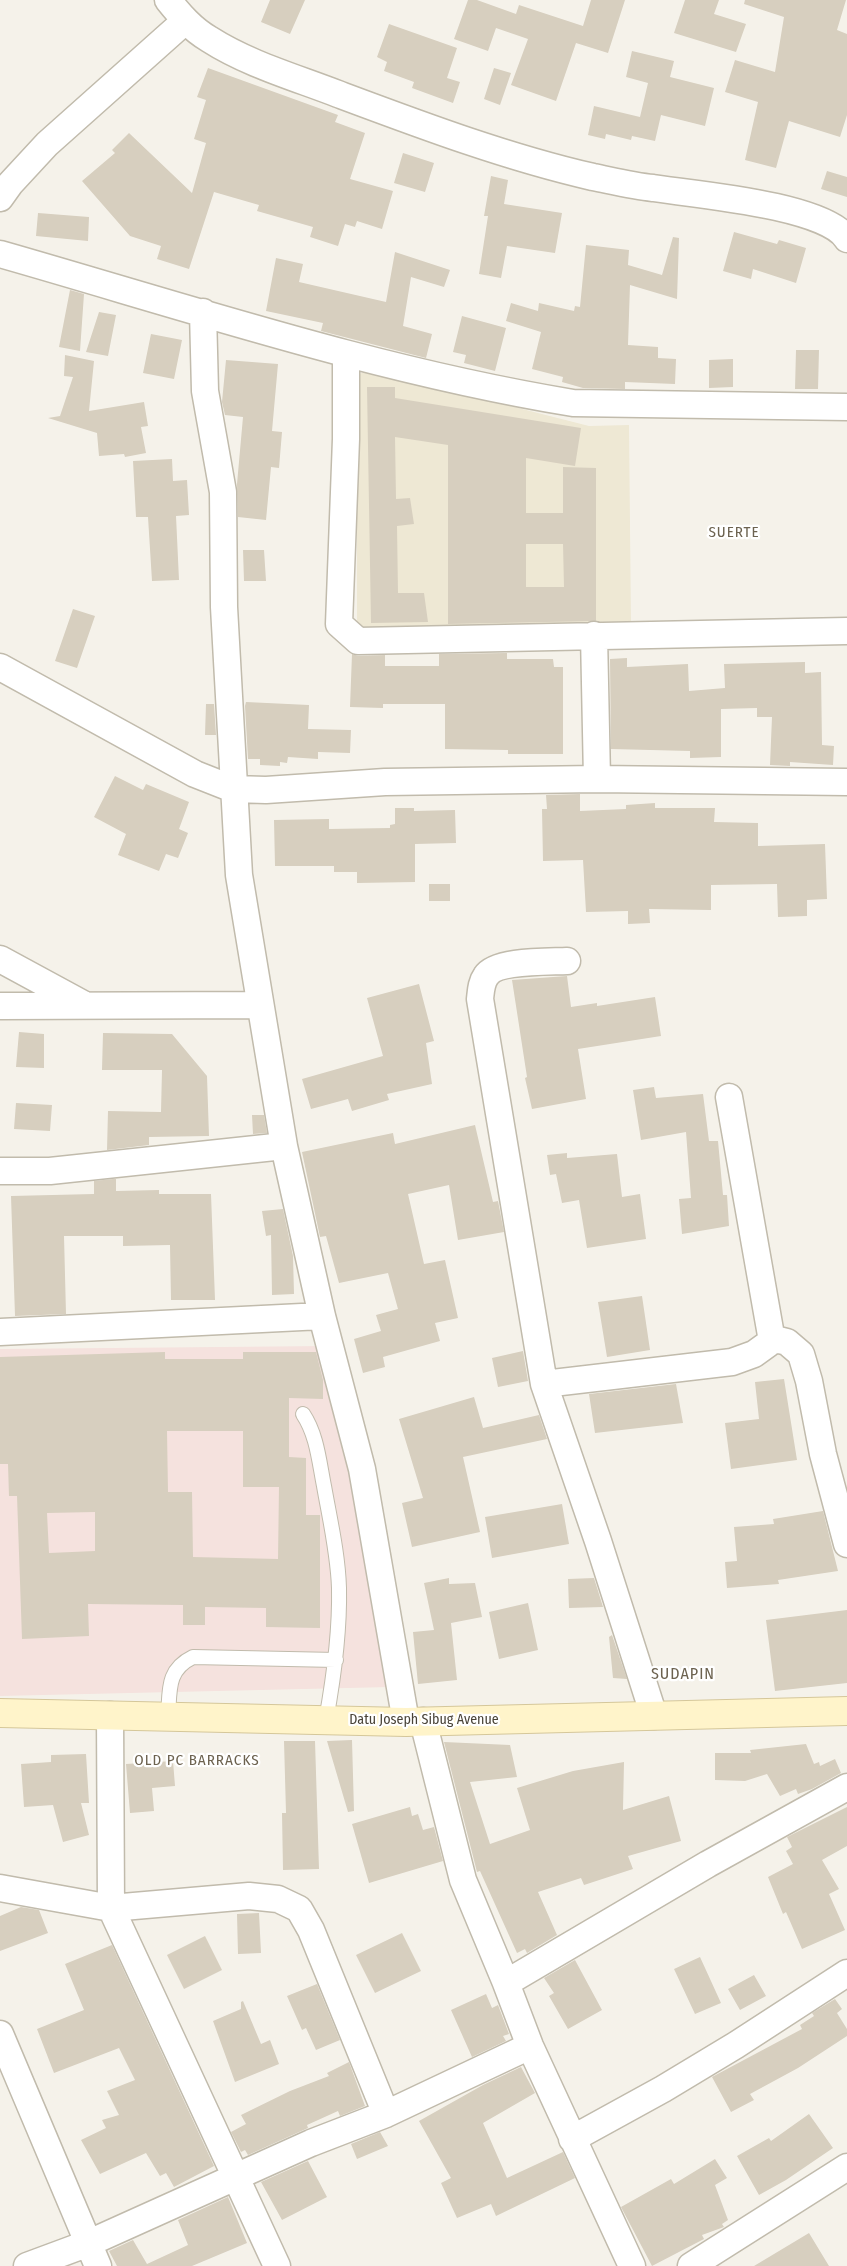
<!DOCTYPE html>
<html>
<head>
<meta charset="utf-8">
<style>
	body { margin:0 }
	canvas { display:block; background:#f5f2ea }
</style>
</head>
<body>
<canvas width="847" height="2266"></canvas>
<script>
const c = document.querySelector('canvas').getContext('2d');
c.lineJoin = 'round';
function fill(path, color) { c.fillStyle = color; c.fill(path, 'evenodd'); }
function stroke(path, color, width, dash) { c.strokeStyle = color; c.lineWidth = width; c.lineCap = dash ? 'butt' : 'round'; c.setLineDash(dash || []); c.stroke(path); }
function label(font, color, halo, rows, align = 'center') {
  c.font = font + ' "Fira Sans Condensed",sans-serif'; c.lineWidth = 4.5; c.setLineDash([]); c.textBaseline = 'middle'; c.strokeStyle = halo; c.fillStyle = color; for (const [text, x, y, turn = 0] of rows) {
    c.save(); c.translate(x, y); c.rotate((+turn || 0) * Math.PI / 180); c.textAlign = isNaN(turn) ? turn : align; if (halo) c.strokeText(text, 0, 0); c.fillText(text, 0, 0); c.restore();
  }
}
fill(new Path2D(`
	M 369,370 L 589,426 L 629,425 L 631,626 L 357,629 L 357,375 Z`), '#eee8d4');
fill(new Path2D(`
	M 328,1346 L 391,1687 L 0,1696 L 0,1349 Z`), '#f5e2de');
fill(new Path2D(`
	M 270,0 L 305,0 L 290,34 L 261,22 Z
	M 468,0 L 477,0 L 516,14 L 519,5 L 583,26 L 591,0 L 625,0 L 608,53 L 576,43 L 556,101 L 511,85 L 528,39 L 496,28 L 488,51 L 454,39 Z
	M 685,0 L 719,0 L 714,14 L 746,24 L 736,52 L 674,33 Z
	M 745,0 L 846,0 L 837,30 L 847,34 L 847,115 L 840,137 L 789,121 L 776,168 L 745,160 L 758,102 L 725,92 L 735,60 L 775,72 L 784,17 L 744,4 Z
	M 389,24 L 457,48 L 447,78 L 460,82 L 453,103 L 412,88 L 414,82 L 384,71 L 387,62 L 377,57 Z
	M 632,51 L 674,61 L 670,77 L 714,88 L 705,126 L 661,115 L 655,141 L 632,136 L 631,140 L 606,134 L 605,139 L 588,135 L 594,106 L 640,117 L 648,83 L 626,77 Z
	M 208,68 L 338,115 L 335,122 L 365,133 L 350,179 L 393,191 L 382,229 L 357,221 L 355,227 L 345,224 L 338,246 L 310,237 L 313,227 L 257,211 L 259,205 L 214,192 L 189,269 L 157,259 L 161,246 L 130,236 L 82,181 L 115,153 L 112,150 L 129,133 L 192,193 L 206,143 L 194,139 L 206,100 L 197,97 Z
	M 494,68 L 511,73 L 500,105 L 484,99 Z
	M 403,153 L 434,163 L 425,192 L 394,183 Z
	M 827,171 L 847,177 L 847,197 L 821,189 Z
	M 491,176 L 508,180 L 504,204 L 562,213 L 555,253 L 507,246 L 501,278 L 479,274 L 488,216 L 484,216 Z
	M 38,213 L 89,217 L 88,241 L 36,236 Z
	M 734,232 L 777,244 L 779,240 L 806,248 L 796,283 L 753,269 L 751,279 L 723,271 Z
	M 673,237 L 679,238 L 677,299 L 630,285 L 628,345 L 658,347 L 658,358 L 676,359 L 675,384 L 625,382 L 625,389 L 583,388 L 562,382 L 563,377 L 532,369 L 541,332 L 506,321 L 511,303 L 538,311 L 539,303 L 574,311 L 575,306 L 580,307 L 586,245 L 629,250 L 628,265 L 662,275 Z
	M 395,252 L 450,270 L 444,287 L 411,277 L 403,326 L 432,334 L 426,358 L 321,331 L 323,323 L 266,311 L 276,258 L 303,264 L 299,282 L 386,302 Z
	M 70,290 L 84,294 L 80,351 L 59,347 Z
	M 99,312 L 116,315 L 108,356 L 86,352 Z
	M 462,316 L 506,328 L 495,371 L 464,363 L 466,355 L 453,352 Z
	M 151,334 L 182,340 L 174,379 L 143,373 Z
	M 796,350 L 819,350 L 818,389 L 795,389 Z
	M 65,355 L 94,361 L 89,411 L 144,402 L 148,426 L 141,427 L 146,453 L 125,457 L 124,454 L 99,456 L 97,433 L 48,418 L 60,416 L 73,377 L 64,376 Z
	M 733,359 L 733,387 L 709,388 L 709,360 Z
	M 226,360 L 278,364 L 272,431 L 282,432 L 279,468 L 271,467 L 266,520 L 238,517 L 237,484 L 243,417 L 225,415 L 222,402 Z
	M 367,387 L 395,387 L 395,398 L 581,428 L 575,466 L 526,458 L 526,513 L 563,513 L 563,467 L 596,468 L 596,621 L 448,624 L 448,445 L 395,437 L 396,499 L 410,498 L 414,524 L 397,526 L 398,593 L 424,593 L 428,622 L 371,623 ZM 526,544 L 563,544 L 564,587 L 526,587 Z
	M 172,459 L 173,481 L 187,480 L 189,515 L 176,516 L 179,580 L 152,581 L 148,517 L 136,517 L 133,461 Z
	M 243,550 L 264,550 L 266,581 L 244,581 Z
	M 73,609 L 95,616 L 77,668 L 55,661 Z
	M 507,653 L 507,659 L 553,659 L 554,667 L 563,667 L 563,754 L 508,754 L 508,750 L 445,749 L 445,704 L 383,704 L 383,708 L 350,707 L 352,654 L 358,656 L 385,655 L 385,666 L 439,666 L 439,654 Z
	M 627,658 L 627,667 L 688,664 L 689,691 L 725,688 L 724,664 L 805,662 L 805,673 L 821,672 L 822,745 L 834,746 L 833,765 L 790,762 L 790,766 L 770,765 L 772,717 L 757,717 L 757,708 L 721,709 L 721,757 L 690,758 L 690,751 L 611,749 L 610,659 Z
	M 246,702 L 309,705 L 308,729 L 351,730 L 350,753 L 318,752 L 318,759 L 288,757 L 287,763 L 280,762 L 280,766 L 260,765 L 260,759 L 248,759 L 245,706 Z
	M 206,704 L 214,704 L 216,735 L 205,735 Z
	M 115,776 L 143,790 L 146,784 L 189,802 L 179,829 L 188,833 L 178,858 L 166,854 L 159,871 L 118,855 L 126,834 L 94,817 Z
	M 580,794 L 580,811 L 626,809 L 626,805 L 655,803 L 655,808 L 715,808 L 714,822 L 758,823 L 758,846 L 825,844 L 827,899 L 807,900 L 807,916 L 778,917 L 777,884 L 711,885 L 711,910 L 649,909 L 650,923 L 628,924 L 628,911 L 586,912 L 583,860 L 543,861 L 542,809 L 547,809 L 546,795 Z
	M 395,808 L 414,808 L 414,811 L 455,810 L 456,843 L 415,844 L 415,882 L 357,883 L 357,872 L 334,872 L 334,866 L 275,866 L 274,820 L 329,819 L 329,829 L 390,828 L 390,825 L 395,824 Z
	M 429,884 L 450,884 L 450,901 L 429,901 Z
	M 567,976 L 571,1007 L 597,1003 L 597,1006 L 655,997 L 661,1036 L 578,1049 L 586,1099 L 532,1109 L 525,1078 L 527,1077 L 512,980 Z
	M 419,984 L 434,1041 L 426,1043 L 432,1084 L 387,1094 L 389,1100 L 352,1111 L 348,1099 L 311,1109 L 302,1079 L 383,1056 L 367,998 Z
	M 19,1032 L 44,1034 L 44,1068 L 16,1067 Z
	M 103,1033 L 172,1034 L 207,1076 L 209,1136 L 149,1137 L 149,1145 L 107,1150 L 108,1111 L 161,1112 L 162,1070 L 102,1070 Z
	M 654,1087 L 656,1098 L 703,1094 L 709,1141 L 718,1141 L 723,1195 L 727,1195 L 729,1226 L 682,1234 L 679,1199 L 691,1198 L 686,1132 L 641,1140 L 633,1090 Z
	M 16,1103 L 52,1105 L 50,1131 L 14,1129 Z
	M 252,1115 L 264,1115 L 267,1133 L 253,1134 Z
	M 475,1125 L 493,1202 L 498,1201 L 504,1232 L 458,1240 L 449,1185 L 408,1194 L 424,1264 L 445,1260 L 458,1318 L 435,1323 L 440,1341 L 383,1357 L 385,1367 L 363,1373 L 354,1339 L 381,1331 L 376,1315 L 398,1309 L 388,1273 L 339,1283 L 326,1236 L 320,1237 L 302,1152 L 393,1133 L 395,1144 Z
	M 567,1153 L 567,1158 L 617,1154 L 622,1197 L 640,1194 L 646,1239 L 587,1248 L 579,1200 L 562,1203 L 556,1174 L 550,1175 L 547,1155 Z
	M 113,1179 L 116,1179 L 116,1191 L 159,1190 L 159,1194 L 211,1194 L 215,1300 L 171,1300 L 170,1245 L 123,1246 L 123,1236 L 64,1236 L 66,1314 L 15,1316 L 11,1196 L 94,1194 L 94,1181 Z
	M 283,1209 L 293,1256 L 294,1294 L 272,1295 L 271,1235 L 266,1236 L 262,1211 Z
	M 642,1296 L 650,1350 L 607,1357 L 598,1302 Z
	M 523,1351 L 528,1381 L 498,1387 L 492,1358 Z
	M 165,1352 L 165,1359 L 243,1359 L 243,1352 L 316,1352 L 323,1380 L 323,1399 L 289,1398 L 289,1457 L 306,1458 L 306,1515 L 320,1515 L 320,1628 L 266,1627 L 266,1608 L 205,1607 L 205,1625 L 183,1625 L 183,1605 L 88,1604 L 89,1636 L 22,1639 L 17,1496 L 9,1496 L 8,1464 L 0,1464 L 0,1357 ZM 167,1431 L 243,1431 L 243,1487 L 279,1487 L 278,1559 L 193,1557 L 192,1492 L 168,1492 ZM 95,1512 L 95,1551 L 49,1553 L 47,1513 Z
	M 784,1379 L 797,1460 L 731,1469 L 725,1423 L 759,1419 L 755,1382 Z
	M 676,1384 L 683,1423 L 595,1433 L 589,1394 Z
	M 474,1397 L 483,1428 L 539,1415 L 547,1439 L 463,1457 L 480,1532 L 412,1547 L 402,1503 L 423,1498 L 399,1419 Z
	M 562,1504 L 569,1544 L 492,1558 L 485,1517 Z
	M 823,1511 L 838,1571 L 778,1580 L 779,1584 L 727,1588 L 725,1562 L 737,1561 L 734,1527 L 774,1524 L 773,1519 Z
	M 449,1578 L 449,1584 L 475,1583 L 482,1617 L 451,1623 L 457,1680 L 418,1684 L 413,1632 L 434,1630 L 424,1583 Z
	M 594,1578 L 603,1607 L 569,1608 L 568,1579 Z
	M 528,1603 L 538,1650 L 499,1659 L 489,1612 Z
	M 847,1610 L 847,1683 L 775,1691 L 766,1620 Z
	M 612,1635 L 627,1679 L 613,1678 L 609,1637 Z
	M 352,1740 L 354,1811 L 348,1812 L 327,1741 Z
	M 284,1741 L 315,1741 L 319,1869 L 283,1870 L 282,1813 L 286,1813 Z
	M 444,1742 L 510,1745 L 517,1777 L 470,1782 L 490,1844 L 530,1830 L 517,1788 L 573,1771 L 624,1762 L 623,1810 L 669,1796 L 681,1841 L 628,1856 L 633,1869 L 584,1885 L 581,1878 L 538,1892 L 557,1935 L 527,1953 L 525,1949 L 517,1953 L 480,1871 L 477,1872 Z
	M 806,1744 L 814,1764 L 819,1762 L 820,1766 L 835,1759 L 841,1773 L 812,1789 L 798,1794 L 796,1789 L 780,1796 L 767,1774 L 745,1781 L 715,1780 L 715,1753 L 751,1753 L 750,1750 Z
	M 86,1754 L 89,1803 L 81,1803 L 89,1835 L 63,1842 L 53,1805 L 24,1807 L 21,1764 L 51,1762 L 51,1755 Z
	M 173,1761 L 175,1786 L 152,1788 L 154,1811 L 130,1813 L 126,1764 Z
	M 410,1807 L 412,1816 L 418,1814 L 423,1830 L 434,1827 L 443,1861 L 369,1883 L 352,1824 Z
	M 847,1807 L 847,1846 L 822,1860 L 839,1889 L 829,1894 L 845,1930 L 802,1949 L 786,1912 L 783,1914 L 768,1877 L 793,1864 L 786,1851 L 792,1847 L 787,1837 Z
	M 21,1907 L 39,1910 L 48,1933 L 0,1951 L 0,1916 Z
	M 259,1913 L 261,1953 L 238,1954 L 237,1914 Z
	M 402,1933 L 421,1971 L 375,1993 L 356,1955 Z
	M 205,1936 L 222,1970 L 184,1989 L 167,1955 Z
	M 112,1945 L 214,2166 L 174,2187 L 166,2173 L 160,2176 L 146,2153 L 100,2174 L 81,2140 L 106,2128 L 102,2120 L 119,2115 L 107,2091 L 135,2080 L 119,2048 L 54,2073 L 37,2029 L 84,2010 L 65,1964 Z
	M 700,1957 L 721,2003 L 695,2014 L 674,1969 Z
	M 575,1960 L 602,2010 L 568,2029 L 549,1996 L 554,1993 L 544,1978 Z
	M 754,1975 L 766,1996 L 740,2010 L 728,1989 Z
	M 317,1984 L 340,2040 L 316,2050 L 306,2028 L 302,2030 L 287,1996 Z
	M 486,1994 L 492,2008 L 498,2005 L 509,2034 L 503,2036 L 506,2041 L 472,2057 L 451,2010 Z
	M 835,1999 L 842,2009 L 837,2013 L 847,2029 L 847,2036 L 798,2068 L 750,2094 L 754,2100 L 731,2112 L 712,2077 L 802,2029 L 800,2025 L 814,2016 L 812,2013 Z
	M 243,2001 L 261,2044 L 270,2040 L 279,2064 L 235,2082 L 213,2021 L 241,2009 L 241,2002 Z
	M 349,2062 L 365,2106 L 340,2116 L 338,2111 L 307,2125 L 308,2128 L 248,2155 L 245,2150 L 241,2152 L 231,2132 L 246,2124 L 241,2115 L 290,2091 L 329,2076 L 327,2073 Z
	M 521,2067 L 535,2093 L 483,2123 L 507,2178 L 563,2152 L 575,2178 L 496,2216 L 491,2204 L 457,2218 L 441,2183 L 451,2178 L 419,2121 L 483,2085 Z
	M 809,2114 L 833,2148 L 786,2180 L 759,2195 L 737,2156 L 769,2138 L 771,2141 Z
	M 380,2132 L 388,2146 L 357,2159 L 351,2144 Z
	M 715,2159 L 727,2178 L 715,2185 L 728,2220 L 722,2224 L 724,2227 L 702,2235 L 704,2239 L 652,2266 L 621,2207 L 671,2179 L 674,2184 Z
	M 308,2161 L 327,2197 L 282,2220 L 261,2182 Z
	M 228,2197 L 247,2243 L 192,2266 L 117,2266 L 109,2251 L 133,2240 L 147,2264 L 188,2245 L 178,2220 Z
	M 809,2233 L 829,2266 L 754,2266 Z`), '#d7cfbf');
const lane = new Path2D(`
	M 303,1414 C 317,1435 319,1461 324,1486 C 330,1520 338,1554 339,1588 C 340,1633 334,1676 326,1720
	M 168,1717 C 170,1691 166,1670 193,1657 L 336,1660`);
const street = new Path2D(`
	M 168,0 C 180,15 192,29 209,39 C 248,64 294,77 338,94 C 421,125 506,157 593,177 C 613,181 633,186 653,188 C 692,194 826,205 847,239
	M 0,198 L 10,184 L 47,144 L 185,21
	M 0,254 C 189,308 378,371 573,403 L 847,407
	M 203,312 L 205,391 L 223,492 L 224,607 L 239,875 L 284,1146
	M 346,355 L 346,439 L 339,624 L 358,641 L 847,631
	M 594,635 L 597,779
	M 0,667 L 195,774 L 233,789 L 266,790 L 385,782 L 597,779 L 847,782
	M 0,959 L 83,1004
	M 567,961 C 549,962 496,960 486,976 C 481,983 481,991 480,999 L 544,1384 L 598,1541 L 654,1716
	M 0,1006 L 260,1005
	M 729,1097 L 772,1341
	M 0,1171 L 50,1171 L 284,1146 L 322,1316 L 362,1469 L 406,1722
	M 0,1332 L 322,1316
	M 544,1384 L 732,1362 L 754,1354 L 772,1341 L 779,1340 L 787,1342 L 801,1354 L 809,1381 L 823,1454 L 847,1544
	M 110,1715 L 111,1908 L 277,2266
	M 423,1721 L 463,1880 L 506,1983 L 530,2046 L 632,2266
	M 0,1888 L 111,1908 L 249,1896 L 278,1899 L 299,1909 L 311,1930 L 386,2114
	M 506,1983 L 708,1864 L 847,1787
	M 0,2034 L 98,2266
	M 572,2139 L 663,2089 L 736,2045 L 847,1973
	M 27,2266 L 89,2243 L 311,2143 L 386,2114 L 530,2046
	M 691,2266 L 847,2167`);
const secondary = new Path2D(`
	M 0,1713 L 406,1722 L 847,1711`);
stroke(lane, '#c1bbac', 16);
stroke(street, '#c1bbac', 29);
stroke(secondary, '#d5c79a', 30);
stroke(lane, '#fff', 14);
stroke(street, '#fff', 26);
stroke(secondary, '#fff4ca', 28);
label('14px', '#494338', '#fff', [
	["Datu Joseph Sibug Avenue",424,1720]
]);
c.letterSpacing = '1px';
label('15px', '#6c624f', '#fff', [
	["SUERTE",734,533],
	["OLD PC BARRACKS",197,1761]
]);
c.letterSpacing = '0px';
c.letterSpacing = '1px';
label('16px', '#6c624f', '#fff', [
	["SUDAPIN",683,1675]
]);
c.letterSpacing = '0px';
</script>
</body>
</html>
